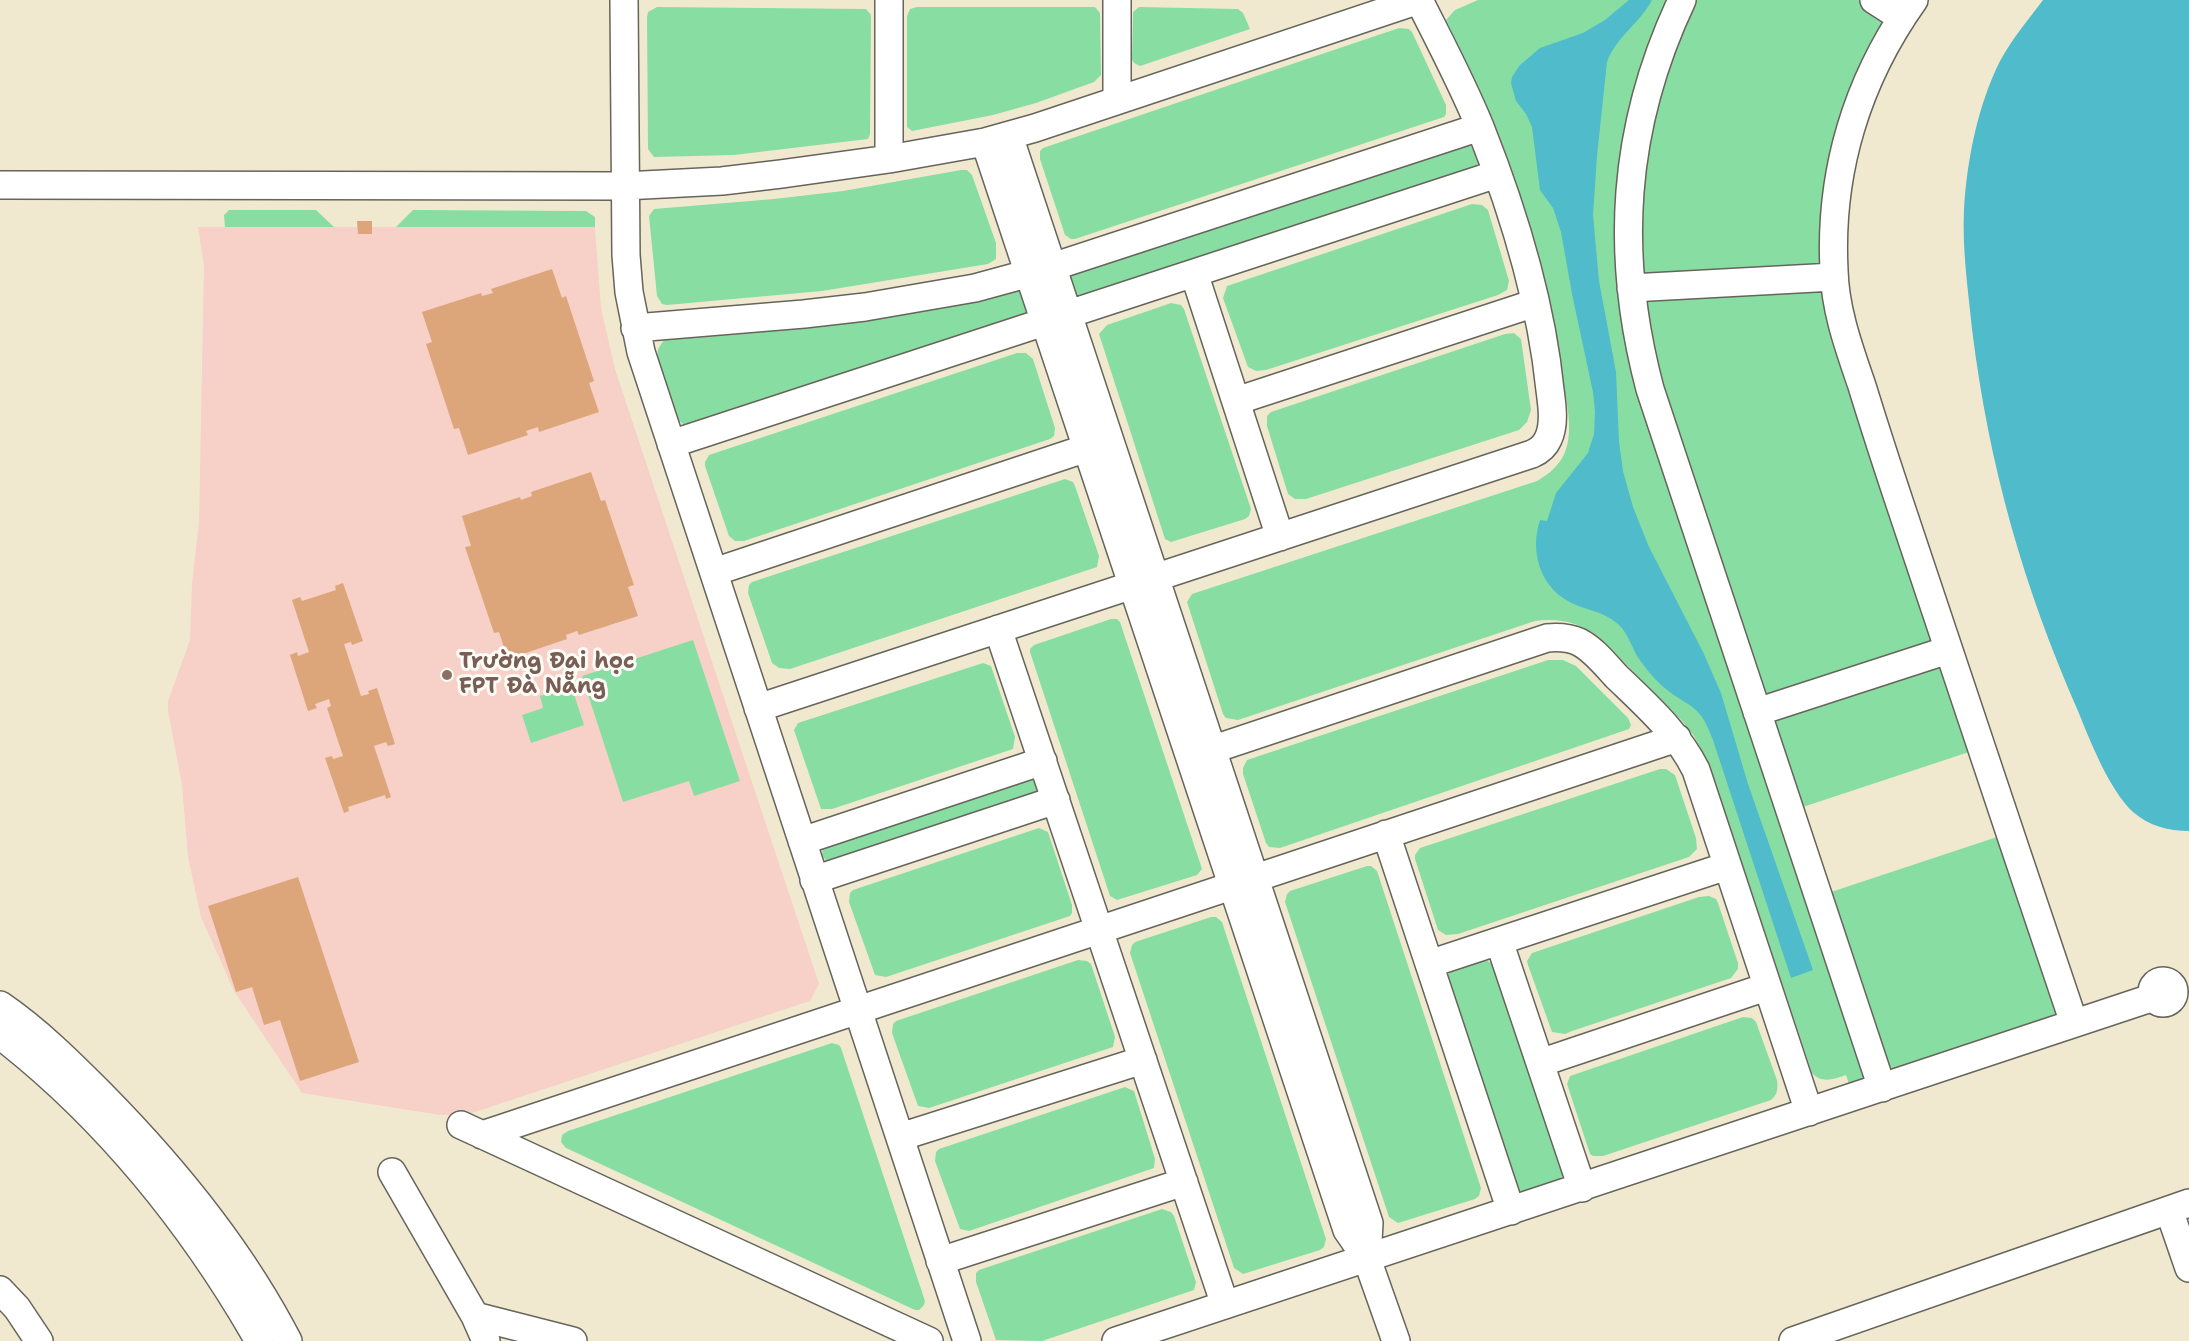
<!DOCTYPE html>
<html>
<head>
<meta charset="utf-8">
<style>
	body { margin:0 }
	canvas { display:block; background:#f0e9d0 }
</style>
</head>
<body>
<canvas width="2189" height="1341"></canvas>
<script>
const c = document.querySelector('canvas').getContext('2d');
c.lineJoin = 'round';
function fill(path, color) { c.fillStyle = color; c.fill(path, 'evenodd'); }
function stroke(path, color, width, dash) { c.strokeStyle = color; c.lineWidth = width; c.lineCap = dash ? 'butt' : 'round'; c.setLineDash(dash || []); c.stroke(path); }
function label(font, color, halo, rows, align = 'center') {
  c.font = font + ' "Shantell Sans",sans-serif'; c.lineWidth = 6; c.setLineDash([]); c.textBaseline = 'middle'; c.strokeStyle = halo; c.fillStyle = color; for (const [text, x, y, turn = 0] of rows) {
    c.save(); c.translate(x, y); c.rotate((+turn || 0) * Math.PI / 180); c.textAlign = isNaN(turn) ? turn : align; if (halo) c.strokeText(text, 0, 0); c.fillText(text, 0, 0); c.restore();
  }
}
fill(new Path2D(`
	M 198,227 L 595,227 L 601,308 L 615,369 L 819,984 L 810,1001 L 466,1115 L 440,1115 L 302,1093 L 234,991 L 201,917 L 188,857 L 182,785 L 168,711 L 168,701 L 190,640 L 192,583 L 199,522 L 204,266 Z`), '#f7d1c7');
fill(new Path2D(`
	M 1478,0 L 1673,0 L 1621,270 L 1864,1075 L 1861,1081 L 1850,1087 L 1846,1075 C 1834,1079 1822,1084 1812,1073 L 1709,765 L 1694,736 L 1683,722 L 1598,636 C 1577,622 1559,618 1535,621 L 1238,720 L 1226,718 L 1223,714 L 1187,602 L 1192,594 L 1537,481 C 1549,474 1560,465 1565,452 C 1574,430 1566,402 1563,379 C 1546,249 1502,138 1446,20 L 1455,10 Z
	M 1689,0 L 1860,0 L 1878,12 L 1886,21 L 1824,266 L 1641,277 L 1643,142 Z
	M 657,7 L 866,9 L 871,15 L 870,134 L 868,139 L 734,155 L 654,157 L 648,149 L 647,17 L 648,12 Z
	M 917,7 L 1095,7 L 1100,13 L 1101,75 L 1094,82 L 1036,103 L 993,115 L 912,131 L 907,127 L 907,16 L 910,9 Z
	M 1139,7 L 1238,9 L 1243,13 L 1250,29 L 1140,66 L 1134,63 L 1132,60 L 1133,12 Z
	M 1399,28 L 1409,29 L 1412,32 L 1446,105 L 1446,114 L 1444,117 L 1075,239 L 1071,239 L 1065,235 L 1040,159 L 1040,151 L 1043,148 Z
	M 1465,143 L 1474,148 L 1479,159 L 1476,169 L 1076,298 L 1068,280 L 1073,273 Z
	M 961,170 L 967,170 L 972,175 L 996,243 L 996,259 L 988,264 L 822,291 L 667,305 L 662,304 L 657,296 L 649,216 L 654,209 L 774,199 L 843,191 Z
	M 1472,204 L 1482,205 L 1488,210 L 1509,281 L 1507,290 L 1498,295 L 1266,370 L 1256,371 L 1248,367 L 1223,298 L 1227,286 Z
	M 229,210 L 316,210 L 334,227 L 225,227 L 224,215 Z
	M 413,210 L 586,211 L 595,217 L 595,227 L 396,227 Z
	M 1823,289 L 1934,642 L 1773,699 L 1761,695 L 1659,394 L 1646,298 Z
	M 1015,290 L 1025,294 L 1029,310 L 1027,314 L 690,426 L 684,425 L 675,417 L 657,360 L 658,349 L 665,338 Z
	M 1171,303 L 1181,305 L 1184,309 L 1251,509 L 1249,516 L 1245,519 L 1171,542 L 1165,539 L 1099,334 L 1107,325 Z
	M 1514,333 L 1521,339 L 1531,410 L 1527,422 L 1519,430 L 1306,499 L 1295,499 L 1288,494 L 1267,426 L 1267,416 L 1271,412 L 1505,334 Z
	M 1017,353 L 1026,353 L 1033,359 L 1055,428 L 1054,436 L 1050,439 L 744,541 L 735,541 L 729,536 L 705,466 L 705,462 L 709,455 Z
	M 1065,479 L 1073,482 L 1075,486 L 1099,556 L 1097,567 L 790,669 L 779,668 L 772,663 L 748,593 L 749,585 L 752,582 Z
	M 1111,619 L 1117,619 L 1120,622 L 1202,869 L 1197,875 L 1117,900 L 1110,896 L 1030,652 L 1030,649 L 1034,645 Z
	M 693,640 L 740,781 L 694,796 L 689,781 L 623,802 L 582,676 Z
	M 1548,660 L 1563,660 L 1576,666 L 1628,718 L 1631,725 L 1629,729 L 1280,848 L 1269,847 L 1266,843 L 1243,774 L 1243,768 L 1247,760 Z
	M 983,663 L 991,666 L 1015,737 L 1013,749 L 832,809 L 821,809 L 794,730 L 798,723 Z
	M 1941,664 L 1975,750 L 1797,809 L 1773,721 L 1776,716 Z
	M 571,685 L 584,725 L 531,743 L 522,715 L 543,708 L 540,696 Z
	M 1660,769 L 1666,769 L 1675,775 L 1696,838 L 1697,849 L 1689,857 L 1458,934 L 1446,935 L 1438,930 L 1415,859 L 1415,855 L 1420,848 Z
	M 1036,776 L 1041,791 L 827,862 L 822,855 L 823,846 Z
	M 1039,828 L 1048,832 L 1072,905 L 1072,913 L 1070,916 L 886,977 L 875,975 L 849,902 L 850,893 L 853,890 Z
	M 2003,835 L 2058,1013 L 2055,1019 L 1900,1070 L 1885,1066 L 1825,894 Z
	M 1367,866 L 1371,866 L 1377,871 L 1481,1188 L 1479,1196 L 1475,1199 L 1398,1223 L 1389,1217 L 1285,902 L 1287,894 L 1290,891 Z
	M 1709,896 L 1716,899 L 1718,903 L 1738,963 L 1738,969 L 1731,978 L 1572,1031 L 1565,1034 L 1552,1032 L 1528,965 L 1527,961 L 1532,953 L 1699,897 Z
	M 1211,917 L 1216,917 L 1222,922 L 1326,1239 L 1324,1247 L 1320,1250 L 1243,1274 L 1234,1268 L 1130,953 L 1132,945 L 1135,942 Z
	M 1484,959 L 1495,965 L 1564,1172 L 1558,1183 L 1524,1193 L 1517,1189 L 1447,976 L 1453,968 Z
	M 1078,960 L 1087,961 L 1091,964 L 1115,1037 L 1113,1047 L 929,1108 L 918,1106 L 892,1033 L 893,1024 L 896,1021 Z
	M 1743,1017 L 1752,1018 L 1756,1022 L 1777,1080 C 1778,1088 1778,1094 1771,1100 L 1603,1156 L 1593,1156 L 1590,1154 L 1567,1084 L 1570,1076 Z
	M 832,1043 L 839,1045 L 841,1048 L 925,1301 L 924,1305 L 919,1310 L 915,1310 L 566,1148 L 561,1142 L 562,1135 L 568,1131 Z
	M 1125,1087 L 1134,1091 L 1155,1159 L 1154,1168 L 969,1231 L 960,1229 L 935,1161 L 936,1152 L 939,1149 Z
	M 1162,1209 L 1171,1212 L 1174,1216 L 1196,1282 L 1194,1290 L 1042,1341 L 996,1340 L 976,1282 L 976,1273 L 979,1270 Z`), '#88dea2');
fill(new Path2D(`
	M 1629,0 L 1652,0 C 1640,23 1616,37 1607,62 L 1597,156 L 1593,215 L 1599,281 L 1616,372 L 1619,442 L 1623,471 L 1633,507 L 1649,547 L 1703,652 L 1721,693 L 1748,784 L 1813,970 L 1791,978 L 1713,740 C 1709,730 1705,719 1697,711 C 1690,704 1679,699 1671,693 C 1660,685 1650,674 1642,663 C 1632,651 1630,635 1618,624 C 1600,609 1585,611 1568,601 C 1539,585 1530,550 1540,520 L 1547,521 L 1556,493 L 1588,453 L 1594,434 L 1595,412 L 1593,392 L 1572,294 L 1561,232 L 1553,208 L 1540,190 L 1532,127 L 1526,114 L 1516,101 L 1511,83 L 1512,77 L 1520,65 L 1540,48 L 1583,33 L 1605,20 Z
	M 2043,0 L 2189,0 L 2189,831 C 2169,831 2149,826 2133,812 C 2110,791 2090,741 2078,711 C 2023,585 1989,466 1972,329 C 1968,289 1962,249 1964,209 C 1967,159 1978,105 2000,61 C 2012,39 2028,20 2043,0 Z`), '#4fbbcb');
fill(new Path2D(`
	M 357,221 L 372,221 L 372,234 L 358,234 Z
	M 552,269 L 562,298 L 566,296 L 594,381 L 589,383 L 599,412 L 539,432 L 538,427 L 526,431 L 528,435 L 468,455 L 459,428 L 454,429 L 426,344 L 432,342 L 422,312 L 481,293 L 482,296 L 493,293 L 491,289 Z
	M 591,472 L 601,501 L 605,500 L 634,585 L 628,587 L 638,616 L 579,635 L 577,631 L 566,635 L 567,639 L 508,659 L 499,632 L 494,633 L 465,547 L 471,546 L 462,516 L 520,497 L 521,500 L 532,496 L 531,492 Z
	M 343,583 L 363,641 L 352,645 L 351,642 L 344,644 L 361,696 L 369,694 L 368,691 L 377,688 L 395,744 L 388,746 L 386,742 L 374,746 L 391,797 L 386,799 L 385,795 L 348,807 L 349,811 L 344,813 L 325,758 L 332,756 L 333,759 L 343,756 L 327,708 L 331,706 L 329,699 L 315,704 L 317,708 L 308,711 L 290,655 L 297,652 L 298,656 L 309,652 L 292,600 L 300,597 L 302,601 L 336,590 L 335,586 Z
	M 298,877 L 359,1062 L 300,1081 L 280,1020 L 264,1025 L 252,987 L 236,992 L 208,906 Z`), '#dda67a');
const minor = new Path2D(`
	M 624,0 L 626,255 L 629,292 L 641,352 L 967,1341
	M 889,0 L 889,159
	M 1117,0 L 1117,100
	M 1682,0 C 1622,127 1614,254 1650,389 L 1882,1088
	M 1874,0 L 1902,18
	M 1914,0 C 1857,80 1829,172 1834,270 C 1835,310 1849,348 1862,386 C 1874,425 1887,465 1900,504 C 1957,678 2016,850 2074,1023
	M 1009,136 L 1369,1223 L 1367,1259
	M 985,142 L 1347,1230 L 1367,1259 L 1396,1341
	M 0,185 L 624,186 L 722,181 L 781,174 L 889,159 L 985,142 L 1035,128 L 1419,0
	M 1194,273 L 1280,537
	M 1631,288 L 1834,277
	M 635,328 L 804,314 L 865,307 L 975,288 L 1052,267 L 1480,127
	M 1236,401 L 1535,303
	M 671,444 L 1497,174
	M 714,572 L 1087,448
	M 998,629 L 1225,1305
	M 758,708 L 1532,454 C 1539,451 1545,446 1548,439 C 1555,425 1552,405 1550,390 C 1541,300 1513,210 1480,127 C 1462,83 1440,42 1419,0
	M 1757,712 L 1948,650
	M 1196,755 L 1547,638 C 1558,637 1568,637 1579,642 C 1593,649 1605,664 1616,676 C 1646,705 1677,732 1696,770 L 1809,1112
	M 1386,834 L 1511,1211
	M 802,841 L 1043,761
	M 814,880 L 1056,800
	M 1499,941 L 1582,1188
	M 1429,964 L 1727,866
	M2152 992a11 11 0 1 1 22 0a11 11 0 1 1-22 0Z
	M 0,1005 C 38,1031 70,1063 102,1095 C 174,1168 241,1250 288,1341
	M 0,1035 C 106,1117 193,1225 259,1341
	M 1540,1063 L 1766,987
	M 461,1125 L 929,1341
	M 482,1135 L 1677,738
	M 900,1137 L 1143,1060
	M 392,1172 L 475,1316 L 486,1341
	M 2169,1210 L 2189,1268
	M 940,1261 L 1184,1182
	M 0,1290 L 17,1308 L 39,1341
	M 475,1316 L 573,1341
	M 1116,1341 L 2154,997
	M 1793,1341 L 2189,1203`);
stroke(minor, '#66645b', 30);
stroke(minor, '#fff', 27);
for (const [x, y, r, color] of [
	[447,675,6,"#8d6e63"]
]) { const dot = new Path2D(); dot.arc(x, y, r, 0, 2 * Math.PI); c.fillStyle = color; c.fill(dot); stroke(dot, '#fdfcf7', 2); }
label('bold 22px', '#785e54', '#fdfcf7', [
	["Trường Đại học",459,662],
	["FPT Đà Nẵng",459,687]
], 'left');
</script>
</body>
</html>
